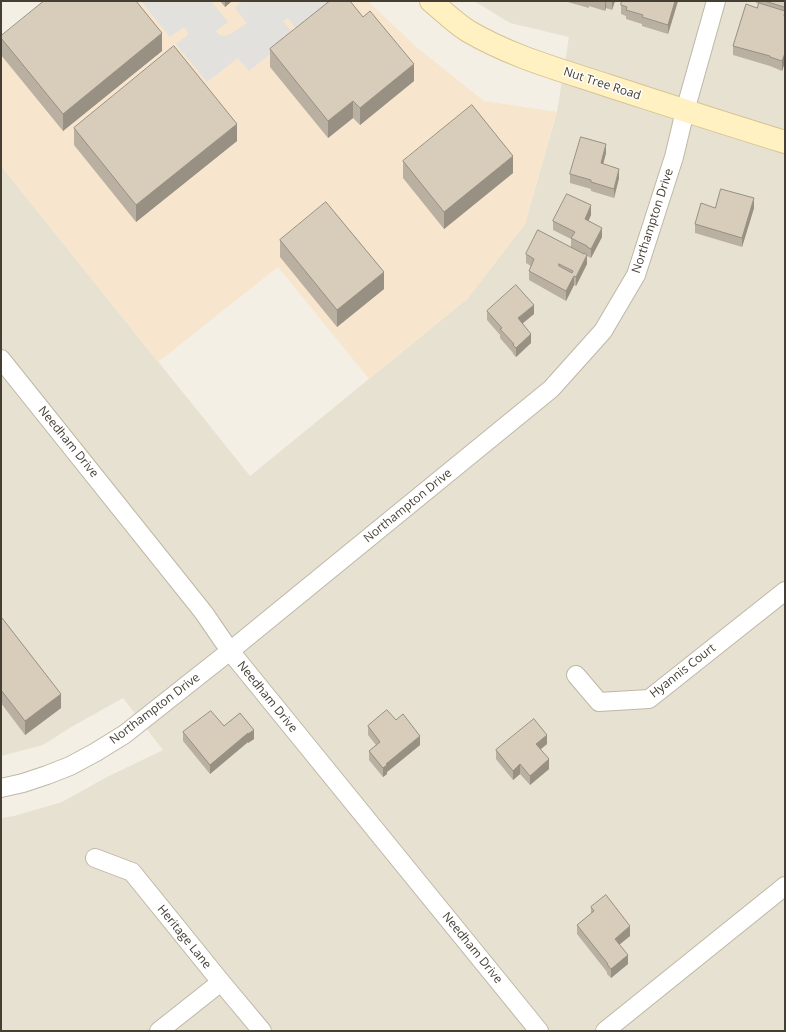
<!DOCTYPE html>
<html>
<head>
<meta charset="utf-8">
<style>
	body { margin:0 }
	#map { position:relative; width:786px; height:1032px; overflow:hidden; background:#f3efe4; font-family:"Open Sans",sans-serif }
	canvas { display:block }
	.frame { position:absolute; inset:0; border:2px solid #453f33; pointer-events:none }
</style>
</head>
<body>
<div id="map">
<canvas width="786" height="1032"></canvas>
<div class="frame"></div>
</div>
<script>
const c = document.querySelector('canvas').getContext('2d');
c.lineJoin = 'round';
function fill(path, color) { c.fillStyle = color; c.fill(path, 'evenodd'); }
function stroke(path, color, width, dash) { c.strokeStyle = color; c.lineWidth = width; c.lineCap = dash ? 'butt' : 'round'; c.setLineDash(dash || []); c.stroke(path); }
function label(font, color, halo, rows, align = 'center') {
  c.font = font + ' "Open Sans",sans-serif'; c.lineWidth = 3; c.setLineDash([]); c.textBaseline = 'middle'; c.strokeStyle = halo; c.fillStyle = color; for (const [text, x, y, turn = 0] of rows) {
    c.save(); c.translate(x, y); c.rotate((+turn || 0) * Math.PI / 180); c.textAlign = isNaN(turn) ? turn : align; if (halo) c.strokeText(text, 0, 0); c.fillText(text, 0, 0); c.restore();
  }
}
fill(new Path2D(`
	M 474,1 L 785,1 L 785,1031 L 1,1031 L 1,818 L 14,816 L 62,802 L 105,778 L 163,750 L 123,698 L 73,726 L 43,745 L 1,756 L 1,166 L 250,476 L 467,299 L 525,224 L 557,112 L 569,37 L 510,23 Z`), '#e7e1d1');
fill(new Path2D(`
	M 60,1 L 368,1 L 414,45 L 484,101 L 557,112 L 525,224 L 467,299 L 369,379 L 278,267 L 158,362 L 1,166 L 1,49 Z`), '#f7e6cd');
fill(new Path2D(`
	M 141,1 L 211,1 L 228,22 L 216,31 L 218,34 L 223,36 L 231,34 L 247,23 L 235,8 L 243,1 L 336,1 L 298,31 L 288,18 L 283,21 L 294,35 L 249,71 L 238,58 L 207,82 L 176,44 L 189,34 L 184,27 L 170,37 Z`), '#e3e1dd');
const street = new Path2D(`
	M 1,359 L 204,613 L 230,651 L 539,1031
	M 576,675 L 599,702 L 649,699 L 785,591
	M 1,788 L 23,783 L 47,775 L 70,766 L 96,752 L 125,734 L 230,651 L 551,389 L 603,331 L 636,275 L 674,157 L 685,111 L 716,1
	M 95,858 L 132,872 L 221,982 L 262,1031
	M 159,1031 L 221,982
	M 605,1031 L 785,886`);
const secondary = new Path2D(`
	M 431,1 C 443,11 455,23 468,31 C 512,57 561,70 609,86 C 668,105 726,124 785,142`);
stroke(street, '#bfb7a6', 20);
stroke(secondary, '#d6c490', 24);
stroke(street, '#fff', 18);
stroke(secondary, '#fff1c2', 22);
fill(new Path2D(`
	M 220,1 L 232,1 L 225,7 Z
	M 564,1 L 615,1 L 612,10 L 606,8 L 605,11 L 589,6 L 589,8 Z
	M 678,1 L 668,34 L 642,26 L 642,24 L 626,19 L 626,16 L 621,14 L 621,5 Z
	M 756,1 L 785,1 L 785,62 L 782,71 L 770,66 L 733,55 L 733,46 L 757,8 L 759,4 L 756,3 Z
	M 1,36 L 162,51 L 63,131 L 1,55 Z
	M 270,49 L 414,81 L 360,125 L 353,118 L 328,138 L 270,67 Z
	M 74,128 L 237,141 L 136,222 L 74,145 Z
	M 606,153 L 603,164 L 619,178 L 614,198 L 591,191 L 591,189 L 570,183 L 570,174 Z
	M 403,161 L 513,173 L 444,229 L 403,178 Z
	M 715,208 L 754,208 L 742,247 L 695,233 L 695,224 Z
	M 591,215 L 588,221 L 602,237 L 591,258 L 587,256 L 587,264 L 576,286 L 574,285 L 566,301 L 529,280 L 529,271 L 531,266 L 526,263 L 526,254 L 584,254 L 571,248 L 571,239 L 553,230 L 553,221 Z
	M 280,240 L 384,289 L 337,327 L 280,257 Z
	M 487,311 L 534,314 L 523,323 L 531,343 L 516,357 L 513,354 L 513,353 L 500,338 L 500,335 L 487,320 Z
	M 1,618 L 61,708 L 25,735 L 1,703 Z
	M 240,713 L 254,739 L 248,743 L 248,742 L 210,774 L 183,741 L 183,732 L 224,726 Z
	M 396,720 L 420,745 L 387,772 L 387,774 L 383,777 L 369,760 L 369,751 L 376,745 L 368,735 L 368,726 Z
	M 547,744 L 541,749 L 549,769 L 530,785 L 520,774 L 513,780 L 496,759 L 496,750 Z
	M 591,907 L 617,909 L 630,936 L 619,945 L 628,964 L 611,978 L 607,974 L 607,972 L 577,934 L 577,925 L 591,914 Z`), '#bab0a1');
fill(new Path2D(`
	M 225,1 L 232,1 L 225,7 Z
	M 605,1 L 606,1 L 606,8 L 605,11 Z
	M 612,1 L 615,1 L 612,10 Z
	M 675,1 L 678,1 L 668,34 L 668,25 Z
	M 162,33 L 162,51 L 63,131 L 63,114 Z
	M 785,53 L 785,62 L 782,71 L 782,61 Z
	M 414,64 L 414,81 L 360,125 L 360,108 Z
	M 353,101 L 353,118 L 328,138 L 328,121 Z
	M 237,124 L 237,141 L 136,222 L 136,205 Z
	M 606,144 L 606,153 L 601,172 L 601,163 Z
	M 513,156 L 513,173 L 444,229 L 444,212 Z
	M 619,169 L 619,178 L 614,198 L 614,189 Z
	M 754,198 L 754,208 L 742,247 L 742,238 Z
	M 591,205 L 591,215 L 585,229 L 585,219 Z
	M 602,228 L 602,237 L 591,258 L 591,249 Z
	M 587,255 L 587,264 L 576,286 L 576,277 Z
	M 384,272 L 384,289 L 337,327 L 337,310 Z
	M 574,276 L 574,285 L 566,301 L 566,291 Z
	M 534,305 L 534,314 L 518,327 L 518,318 Z
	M 531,334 L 531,343 L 516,357 L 516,348 Z
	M 61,694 L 61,708 L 25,735 L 25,721 Z
	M 254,730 L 254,739 L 248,743 L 248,734 Z
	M 248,733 L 248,742 L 210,774 L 210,765 Z
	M 547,735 L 547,744 L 536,753 L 536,744 Z
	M 420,736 L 420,745 L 387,772 L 387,774 L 383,777 L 383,768 L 386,764 Z
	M 549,759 L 549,769 L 530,785 L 530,776 Z
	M 520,764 L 520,774 L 513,780 L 513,771 Z
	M 630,926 L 630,936 L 615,948 L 615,939 Z
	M 628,955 L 628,964 L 611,978 L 611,969 Z`), '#979083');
const building = new Path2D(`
	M 44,1 L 136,1 L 162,33 L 63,114 L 1,38 L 1,36 Z
	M 330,1 L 350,1 L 363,17 L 370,11 L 414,64 L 360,108 L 353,101 L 328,121 L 270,49 Z
	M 622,1 L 675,1 L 668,25 L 642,17 L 643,15 L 626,10 L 627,7 L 621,5 Z
	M 765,1 L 785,1 L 785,7 Z
	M 759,3 L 785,11 L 784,16 L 785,17 L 785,53 L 782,61 L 770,57 L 770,56 L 733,46 L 746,4 L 757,8 Z
	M 174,46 L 237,124 L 136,205 L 74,128 Z
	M 472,105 L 513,156 L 444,212 L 403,161 Z
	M 581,137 L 606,144 L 601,163 L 619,169 L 614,189 L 591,182 L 591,180 L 570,174 Z
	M 721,189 L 754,198 L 742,238 L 695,224 L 701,203 L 715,208 Z
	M 567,194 L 591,205 L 585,219 L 602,228 L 591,249 L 587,247 L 587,246 L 571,238 L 575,232 L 553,221 Z
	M 326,202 L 384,272 L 337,310 L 280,240 Z
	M 538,230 L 584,254 L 584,253 L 587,255 L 576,277 L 574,276 L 566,291 L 529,271 L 534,259 L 526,254 ZM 559,264 L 573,271 L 572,273 L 559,266 Z
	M 516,285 L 534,305 L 518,318 L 531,334 L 516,348 L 513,345 L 514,344 L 500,329 L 502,328 L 487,311 Z
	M 1,618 L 2,618 L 61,694 L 25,721 L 1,690 Z
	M 387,710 L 396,720 L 403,714 L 420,736 L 386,764 L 387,765 L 383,768 L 369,751 L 380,742 L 368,726 Z
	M 211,711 L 224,726 L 240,713 L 254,730 L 248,734 L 248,733 L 210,765 L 183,732 Z
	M 534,719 L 547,735 L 536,744 L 549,759 L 530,776 L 520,764 L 513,771 L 496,750 Z
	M 606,895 L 630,926 L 615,939 L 628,955 L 611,969 L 607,964 L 608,964 L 577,925 L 594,911 L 591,907 Z`);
fill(building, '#d8cdbb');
stroke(building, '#979083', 1);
label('12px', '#453f33', '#fff', [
	["Nut Tree Road",602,84,18],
	["Northampton Drive",653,221,-72],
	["Needham Drive",68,442,51],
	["Northampton Drive",408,506,-39],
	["Hyannis Court",683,671,-38],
	["Needham Drive",267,697,51],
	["Northampton Drive",155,709,-37],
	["Heritage Lane",184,937,51],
	["Needham Drive",472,948,51]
]);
</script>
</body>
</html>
